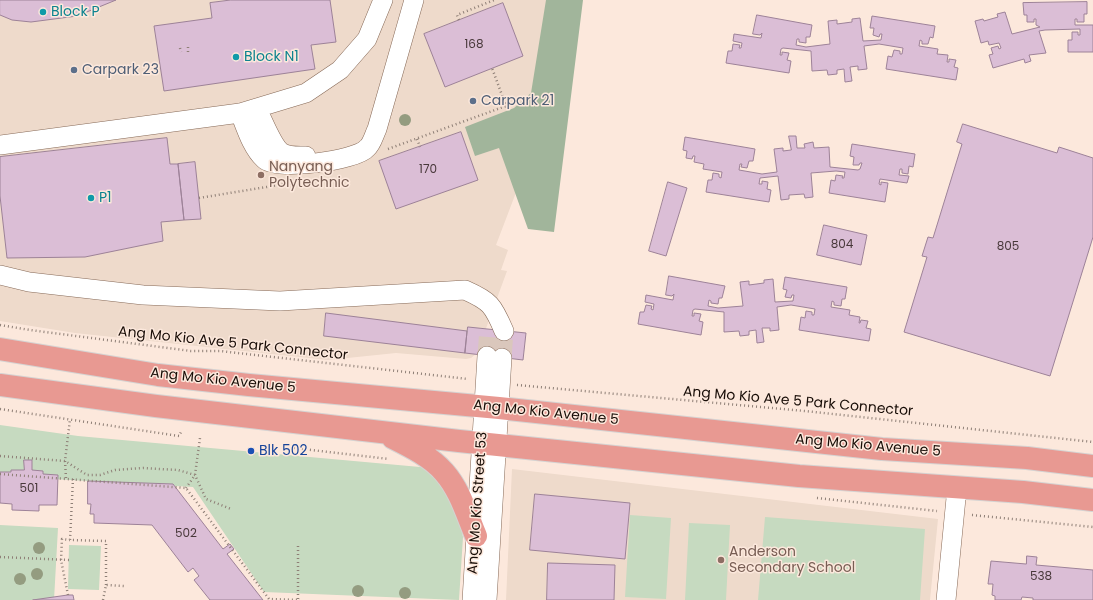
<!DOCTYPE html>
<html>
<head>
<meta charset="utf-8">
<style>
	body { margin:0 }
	canvas { display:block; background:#fce8dc }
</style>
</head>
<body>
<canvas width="1093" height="600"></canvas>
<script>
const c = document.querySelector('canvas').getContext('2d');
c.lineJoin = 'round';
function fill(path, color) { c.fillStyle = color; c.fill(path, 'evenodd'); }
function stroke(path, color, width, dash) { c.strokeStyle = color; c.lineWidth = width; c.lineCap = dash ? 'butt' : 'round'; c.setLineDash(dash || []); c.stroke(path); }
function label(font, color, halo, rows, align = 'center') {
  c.font = font + ' Poppins,sans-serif'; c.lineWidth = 3; c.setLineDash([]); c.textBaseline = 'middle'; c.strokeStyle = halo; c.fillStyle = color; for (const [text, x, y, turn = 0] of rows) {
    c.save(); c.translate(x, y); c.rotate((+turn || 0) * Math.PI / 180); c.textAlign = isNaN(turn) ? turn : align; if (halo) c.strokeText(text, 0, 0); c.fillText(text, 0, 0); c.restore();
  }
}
fill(new Path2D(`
	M 0,0 L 559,0 L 549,106 L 496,245 L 508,250 L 501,270 L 507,271 L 477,353 L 471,358 L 466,359 L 396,353 L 328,360 L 75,333 L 0,321 Z
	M 512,469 L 938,519 L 930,600 L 506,600 Z`), '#eedacb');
fill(new Path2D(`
	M 0,425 L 78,436 L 431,468 L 455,501 L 463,537 L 459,600 L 264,592 L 193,487 L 0,476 Z
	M 630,515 L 671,518 L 666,599 L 625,597 Z
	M 765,517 L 925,529 L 920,600 L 758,600 Z
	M 689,523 L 730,525 L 726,600 L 685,600 Z
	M 0,525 L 58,528 L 54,600 L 0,600 Z
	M 69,545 L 101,546 L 99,590 L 68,589 Z`), '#c6dac0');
fill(new Path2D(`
	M 546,0 L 583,0 L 554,232 L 528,229 L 499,148 L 475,156 L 465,127 L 514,108 L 531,93 Z`), '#a1b59b');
const building = new Path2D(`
	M 0,0 L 116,0 L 77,16 L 31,22 L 12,20 L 0,15 Z
	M 231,0 L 330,0 L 336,42 L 311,45 L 315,69 L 164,91 L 154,26 L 212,18 L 210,3 Z
	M 1087,2 L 1087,14 L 1084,14 L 1084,22 L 1077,22 L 1077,19 L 1075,19 L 1075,25 L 1093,25 L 1093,52 L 1068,52 L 1068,40 L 1072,40 L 1072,32 L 1078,32 L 1078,35 L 1080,35 L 1080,29 L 1045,30 L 1039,31 L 1046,53 L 1029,55 L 1031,61 L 1025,63 L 1024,59 L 993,68 L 989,55 L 993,54 L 991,48 L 998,46 L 999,49 L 1001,48 L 999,43 L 989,45 L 988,41 L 981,43 L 975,21 L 983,19 L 984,21 L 998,17 L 997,14 L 1005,12 L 1012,34 L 1040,27 L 1036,25 L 1036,19 L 1034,19 L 1034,22 L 1027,22 L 1027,15 L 1024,15 L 1023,3 Z
	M 503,3 L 523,56 L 445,87 L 424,34 Z
	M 757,15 L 812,25 L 810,37 L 806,37 L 806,43 L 799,42 L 799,39 L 797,39 L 796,45 L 806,47 L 830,44 L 828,21 L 837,20 L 837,24 L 852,22 L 852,19 L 860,18 L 863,41 L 881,40 L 882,34 L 880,34 L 879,37 L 873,35 L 874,28 L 870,28 L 872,16 L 935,26 L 933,38 L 930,37 L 928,44 L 922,44 L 922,41 L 920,40 L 919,46 L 938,49 L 937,54 L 948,55 L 947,62 L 949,62 L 949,59 L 956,60 L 954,67 L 958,68 L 956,80 L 886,69 L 888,56 L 892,57 L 894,50 L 900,51 L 900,54 L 902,54 L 903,48 L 879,44 L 864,46 L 867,69 L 858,70 L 858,66 L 850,67 L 852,81 L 845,82 L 844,69 L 837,70 L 837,74 L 828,75 L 827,70 L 812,71 L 811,51 L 783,48 L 781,49 L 780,55 L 782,55 L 782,52 L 789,53 L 787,60 L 791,61 L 789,73 L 726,63 L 728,51 L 732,51 L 733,44 L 740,45 L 739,48 L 741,48 L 742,43 L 733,41 L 734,34 L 761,38 L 762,33 L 760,35 L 753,34 Z
	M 963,124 L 1057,153 L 1059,147 L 1093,158 L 1093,237 L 1050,376 L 904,332 L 927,257 L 922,256 L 928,237 L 933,238 L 962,144 L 957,142 Z
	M 461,132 L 478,180 L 396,209 L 379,161 Z
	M 789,136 L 796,136 L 797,148 L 805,148 L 804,144 L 813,142 L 814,148 L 829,147 L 830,167 L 858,170 L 860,169 L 862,163 L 860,163 L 859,165 L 853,165 L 854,157 L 850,156 L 852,144 L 915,154 L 913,167 L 909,166 L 908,174 L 902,173 L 902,169 L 900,169 L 899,175 L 909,176 L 907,183 L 880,179 L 879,184 L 881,185 L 881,182 L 888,183 L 885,202 L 829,193 L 831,180 L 835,181 L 836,175 L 843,176 L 842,178 L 844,178 L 845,172 L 836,171 L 811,173 L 813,197 L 805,198 L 804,194 L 789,195 L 789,199 L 781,200 L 778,176 L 760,178 L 759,184 L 762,184 L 762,181 L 768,182 L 767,189 L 771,190 L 769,202 L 706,192 L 708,180 L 712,180 L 713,173 L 719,174 L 719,177 L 721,178 L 722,172 L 703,169 L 704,164 L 694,162 L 695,156 L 693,156 L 692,159 L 686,158 L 687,151 L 683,150 L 685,137 L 755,149 L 753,161 L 749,161 L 747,168 L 741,167 L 742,164 L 740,164 L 739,170 L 762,174 L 777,172 L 774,149 L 783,148 L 783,151 L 791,150 Z
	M 167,138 L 170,164 L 178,164 L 184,220 L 161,222 L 163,241 L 85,257 L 7,258 L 0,196 L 0,157 Z
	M 195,162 L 201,219 L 184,220 L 178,164 Z
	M 668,182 L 687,188 L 666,256 L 649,251 Z
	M 824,225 L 867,235 L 861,265 L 817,255 Z
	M 669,276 L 725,286 L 722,298 L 719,298 L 718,304 L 711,303 L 711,301 L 709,300 L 708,306 L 718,308 L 743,306 L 740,282 L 749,281 L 749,285 L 764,283 L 764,280 L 773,279 L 775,302 L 793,301 L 794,295 L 792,295 L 791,298 L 785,297 L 787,290 L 783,289 L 785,277 L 847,287 L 845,299 L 842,299 L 841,306 L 834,305 L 834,302 L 832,301 L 831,307 L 850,310 L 849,315 L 860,317 L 859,323 L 860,323 L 861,320 L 868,321 L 866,328 L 871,329 L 869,341 L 799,330 L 801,317 L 805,318 L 806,311 L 812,312 L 812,315 L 814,315 L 815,309 L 791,305 L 777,307 L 779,330 L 770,331 L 770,328 L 762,328 L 764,342 L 757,343 L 756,330 L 749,331 L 749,335 L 740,336 L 739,331 L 724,332 L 724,312 L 695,309 L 693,310 L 692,316 L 694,316 L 694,313 L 701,314 L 699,321 L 703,322 L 701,335 L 638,324 L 640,312 L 644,312 L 646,305 L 652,306 L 651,309 L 653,310 L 654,304 L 645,302 L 646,295 L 673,300 L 674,294 L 672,296 L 666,295 Z
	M 326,313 L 467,331 L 465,353 L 324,336 Z
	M 468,327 L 526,333 L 523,360 L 465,353 Z
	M 24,460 L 32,460 L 32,470 L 43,471 L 43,474 L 58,475 L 57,505 L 39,505 L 39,511 L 12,510 L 12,504 L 0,503 L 0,472 L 11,472 L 11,470 L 24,470 Z
	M 88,481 L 173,484 L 223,549 L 230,544 L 234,549 L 227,554 L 263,600 L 210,600 L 194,580 L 199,576 L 193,568 L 188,572 L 152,525 L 94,523 L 94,514 L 90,514 L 91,504 L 88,504 Z
	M 535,494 L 630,503 L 625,559 L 530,550 Z
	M 1027,556 L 1037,557 L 1036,565 L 1093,570 L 1093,600 L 1033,600 L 1033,598 L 1022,597 L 1021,600 L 995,600 L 995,596 L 992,595 L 993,584 L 988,584 L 991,561 L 1026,564 Z
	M 548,563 L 615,565 L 614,600 L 547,600 Z
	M 68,595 L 73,595 L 74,600 L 33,600 Z`);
fill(building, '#dbbed6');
stroke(building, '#9d8298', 1);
stroke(new Path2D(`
	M 487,356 L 489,329
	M 502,358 L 504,331`), '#dac7bc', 19, [19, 10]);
const minor = new Path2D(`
	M 257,109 C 263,120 272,145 281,152 C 288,157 299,156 306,156
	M 240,113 C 246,128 252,148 264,159 C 276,171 356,161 367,148 C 372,144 374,135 377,129 L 414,0
	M 0,145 L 240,113 L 306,93 L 340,70 L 367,39 L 383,0
	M 0,275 L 29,282 L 143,295 L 280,301 L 465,290 C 490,301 493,305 504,331
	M 472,600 L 487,356
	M 487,600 L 502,358
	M 946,600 L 957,488`);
const major = new Path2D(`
	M 0,349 L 158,375 L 249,385 L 499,408 L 882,449 L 1027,458 L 1093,466
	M 0,385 L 156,406 L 459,441 L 799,476 L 1023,492 L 1093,500
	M 393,438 C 411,447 431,457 444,472 C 460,490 467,515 476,536`);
stroke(minor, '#876a58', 20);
stroke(major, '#d5d3d2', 24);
stroke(new Path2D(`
	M 459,20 L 457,15 L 494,0
	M 188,47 L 188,52
	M 180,48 L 181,52
	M 417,139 L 420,147
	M 388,149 L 506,106 L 492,68
	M 199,198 L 291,183
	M 0,325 L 30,330 L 191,351 L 220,351 L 468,379
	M 517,385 L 805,411 L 1093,442
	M 0,409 L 179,436 L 181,432
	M 294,448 L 389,459
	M 0,456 L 65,461 L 87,475 L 100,475 L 115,470 L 143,468 L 178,470 L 195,475 L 206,499 L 231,509
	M 0,474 L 186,488 L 269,599 L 300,600
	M 66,478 L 65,461 L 70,419
	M 73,479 L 70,540 L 106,541 L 106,585
	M 186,488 L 195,475 L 200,438
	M 817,498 L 937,511
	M 972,515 L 1093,527
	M 298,546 L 298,600
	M 0,557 L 69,560
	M 68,595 L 61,560 L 62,539 L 70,540
	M 103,600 L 106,585 L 124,586`), '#8e7f76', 2.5, [1, 3]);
stroke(minor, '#fff', 19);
stroke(major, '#e89992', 22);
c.fillStyle = '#949c80';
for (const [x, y] of [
	[405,120],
	[39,548],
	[37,574],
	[20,579],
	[358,591],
	[405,593]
]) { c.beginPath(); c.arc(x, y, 6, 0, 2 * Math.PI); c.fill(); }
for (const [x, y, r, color] of [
	[43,12,4,"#0f9aa8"],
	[236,57,4,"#0f9aa8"],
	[74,70,4,"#5c6f8a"],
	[473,101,4,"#5c6f8a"],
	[261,175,4,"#8d6e63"],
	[91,198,4,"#0f9aa8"],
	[251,451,4,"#1a4fb4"],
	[721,560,4,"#8d6e63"]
]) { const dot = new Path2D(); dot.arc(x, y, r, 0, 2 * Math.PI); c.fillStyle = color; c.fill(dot); stroke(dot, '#fce8dc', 1.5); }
label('12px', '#48383a', null, [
	["168",474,45],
	["170",428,170],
	["804",842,245],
	["805",1008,247],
	["501",29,489],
	["502",186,534],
	["538",1041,577]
]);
label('14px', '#0d838f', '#fce8dc', [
	["Block P",51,12],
	["Block N1",244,57],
	["P1",99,198]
], 'left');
label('14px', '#4e5e75', '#fce8dc', [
	["Carpark 23",82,70],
	["Carpark 21",481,101]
], 'left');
label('14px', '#785e54', '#fce8dc', [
	["Nanyang",269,167],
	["Polytechnic",269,183],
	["Anderson",729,552],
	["Secondary School",729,568]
], 'left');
label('14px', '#170c06', '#fce8dc', [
	["Ang Mo Kio Ave 5 Park Connector",233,344,6],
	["Ang Mo Kio Avenue 5",223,381,6],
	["Ang Mo Kio Ave 5 Park Connector",798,402,5],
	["Ang Mo Kio Avenue 5",546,413,6],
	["Ang Mo Kio Avenue 5",868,446,5],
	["Ang Mo Kio Street 53",478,503,-86]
]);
label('14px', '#164399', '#fce8dc', [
	["Blk 502",259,451]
], 'left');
</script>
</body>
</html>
